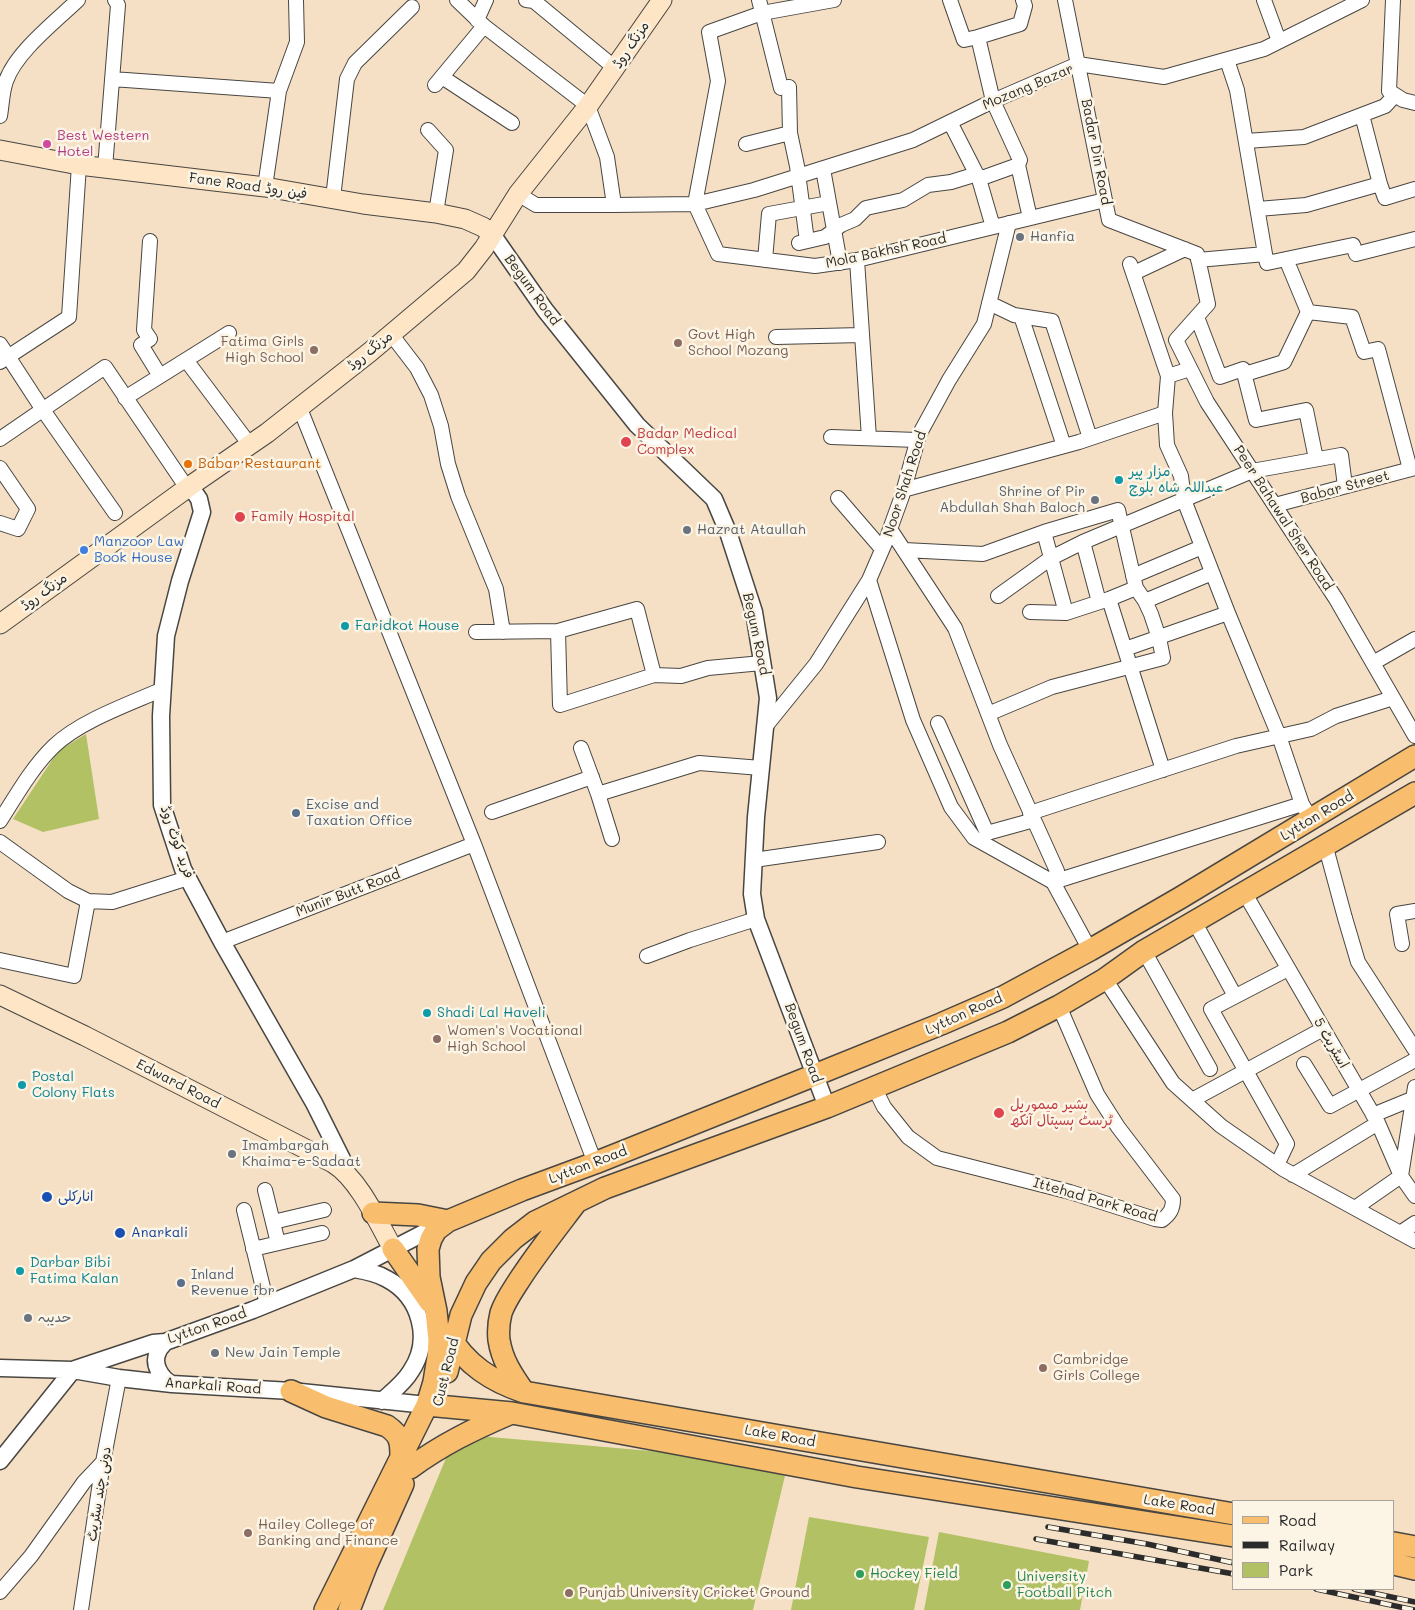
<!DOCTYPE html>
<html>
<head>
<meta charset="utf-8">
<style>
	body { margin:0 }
	#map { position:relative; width:1415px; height:1610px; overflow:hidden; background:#f5e0c5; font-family:Mali,sans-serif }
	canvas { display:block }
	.legend { position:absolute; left:1232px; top:1500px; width:162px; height:90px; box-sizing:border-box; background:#fcf5e5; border:1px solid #a8a49b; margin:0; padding:6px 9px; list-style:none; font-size:15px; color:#2b2b2b }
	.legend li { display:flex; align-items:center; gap:10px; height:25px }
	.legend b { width:25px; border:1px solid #a8a49b }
</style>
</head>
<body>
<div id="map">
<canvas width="1415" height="1610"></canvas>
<ul class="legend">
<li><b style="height:6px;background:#f9be6d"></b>Road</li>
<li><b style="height:6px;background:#2b2b2b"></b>Railway</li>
<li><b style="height:14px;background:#b1c164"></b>Park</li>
</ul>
</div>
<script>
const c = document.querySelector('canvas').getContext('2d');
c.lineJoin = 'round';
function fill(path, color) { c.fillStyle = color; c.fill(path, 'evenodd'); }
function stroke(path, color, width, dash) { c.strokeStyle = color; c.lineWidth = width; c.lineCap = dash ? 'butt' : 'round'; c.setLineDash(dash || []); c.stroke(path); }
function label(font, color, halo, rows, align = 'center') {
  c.font = font + ' Mali,"Playpen Sans Arabic",sans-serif'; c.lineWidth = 5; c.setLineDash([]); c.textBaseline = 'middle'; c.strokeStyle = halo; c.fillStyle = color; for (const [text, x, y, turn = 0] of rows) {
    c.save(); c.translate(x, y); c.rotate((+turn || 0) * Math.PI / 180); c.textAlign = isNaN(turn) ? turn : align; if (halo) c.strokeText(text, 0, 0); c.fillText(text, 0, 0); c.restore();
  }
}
fill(new Path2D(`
	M 86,734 L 99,819 L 43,832 L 13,819 L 58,751 Z
	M 456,1434 L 788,1463 L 753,1610 L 383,1610 Z
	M 809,1517 L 929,1537 L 914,1610 L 791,1610 Z
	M 939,1532 L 1089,1561 L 1080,1610 L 924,1610 Z`), '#b1c164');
const minor = new Path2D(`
	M 457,0 L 484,26 L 588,106 L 607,157 L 614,205
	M 526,0 L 534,1 L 615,68
	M 759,0 L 781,88 L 789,87 L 790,133 L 797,166 L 807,241
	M 950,0 L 964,40 L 978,37 L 993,101 L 1020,160 L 1018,165
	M 1065,0 L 1109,220 L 1197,254 L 1208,304 L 1176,340 L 1207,402 L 1336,599 L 1415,736
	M 1264,0 L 1279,41
	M 1393,0 L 1389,91 L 1403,100 L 1415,103
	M 477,20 L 486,0
	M 978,37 L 1020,24 L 1025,6 L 1023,0
	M 1227,60 L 1237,90 L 1265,254
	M 442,77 L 512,123
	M 112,79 L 279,91
	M 435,85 L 484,26
	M 1362,115 L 1380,184 L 1385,198 L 1415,189
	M 0,116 C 2,105 2,92 6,81 C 16,52 56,21 78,0
	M 950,122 L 979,179 L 993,227
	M 428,130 L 446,150 L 436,213
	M 1246,141 L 1304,137 L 1385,106 L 1395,95
	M 746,144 L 790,133
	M 105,168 L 118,5 L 115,0
	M 823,169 L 840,263
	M 979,179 L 1018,165 L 1030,218
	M 265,187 L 279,91 L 297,42 L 296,0
	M 518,194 L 536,205 L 614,205 L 695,204 L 754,190 L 913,140 L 993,101 L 1078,64 L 1164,77 L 1264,49 L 1362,0
	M 333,198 L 347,79 L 355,63 L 412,7
	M 695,204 L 718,254 L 815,266 L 857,260 L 1105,200
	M 695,204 L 718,81 L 709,32 L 762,13 L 834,0
	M 1258,209 L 1306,205 L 1380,184
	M 150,241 L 144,330 L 150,339 L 141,345 L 160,376
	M 799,243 L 825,237 L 841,225 L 855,219 L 866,208 L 903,200 L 928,185 L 951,182 L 977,174
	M 1286,259 L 1308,312 L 1352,317 L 1364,352 L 1378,349 L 1410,469
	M 765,260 L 769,214 L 829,203
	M 857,260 L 869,438
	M 1198,260 L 1265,254 L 1267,263 L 1353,245 L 1356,254 L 1415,239
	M 1130,264 L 1168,376
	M 1134,273 L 1185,249
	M 989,303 L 1014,315 L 1052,321 L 1090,438
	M 1021,316 L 1064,446
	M 1197,317 L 1220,377 L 1243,369 L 1256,420 L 1306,410 L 1316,459
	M 391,334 L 417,368 L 431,395 L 441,426 L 448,464 L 458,496 L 496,589 L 503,632
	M 776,337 L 862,335
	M 0,344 L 43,410 L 115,513
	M 186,360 L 250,445
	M 0,362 L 69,317 L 79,165
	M 1245,374 L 1284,362 L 1308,312
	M 125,398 L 229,333
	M 299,406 L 474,844 L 595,1163
	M 1165,413 L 1167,445 L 1181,476 L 1184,500 L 1228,613 L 1279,736 L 1302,804 L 1311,819
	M 831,437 L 917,440
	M 0,439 L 105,367 L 187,488
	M 0,468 L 28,509 L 18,529 L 0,523
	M 903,490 L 1079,442 L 1165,413 L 1168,376 L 1190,369
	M 838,498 L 882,549
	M 1275,505 L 1415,468
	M 890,529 L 955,628 L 1000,745 L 1057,871 L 1053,882
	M 1044,532 L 1066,613
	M 1083,542 L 1099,602
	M 904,550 L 983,554 L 1044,532 L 1118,510 L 1136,588 L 1145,601 L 1151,614 L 1159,638 L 1163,658 L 1052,687 L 988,714
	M 1133,576 L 1202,547
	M 869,580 L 913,720 L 951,807 L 974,838 L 1053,882 L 1090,950
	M 998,596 L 1051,558 L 1083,542 L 1252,471 L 1341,455 L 1345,486
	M 1109,599 L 1163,770
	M 1145,601 L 1212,573
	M 1030,612 L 1066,613 L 1109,599 L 1136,588
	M 558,631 L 560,705 L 654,675 L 681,676 L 708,668 L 762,663
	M 476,632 L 558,631 L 637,609 L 654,675
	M 1125,649 L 1228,613
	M 1373,663 L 1415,639
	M 938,723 L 987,833 L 1034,820
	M 765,727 L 816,664 L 869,580 L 885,543 L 902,496 L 919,435 L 949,380 L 984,324 L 1009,223
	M 581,748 L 598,794 L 612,839
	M 598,794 L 699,763 L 761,768
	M 492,812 L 592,777
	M 1030,813 L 1236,746 L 1311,729 L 1336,716 L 1393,698
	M 0,821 C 16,796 32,767 54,746 C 80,721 129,704 163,689
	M 0,842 L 68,891 L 88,901 L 112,902 L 188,878
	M 1325,844 L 1345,918 L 1358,962 L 1415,1050
	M 754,860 L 878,842
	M 1053,882 L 1302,804
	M 1244,892 L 1378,1123 L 1401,1176 L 1415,1196
	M 1194,921 L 1235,996
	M 222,942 L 474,844
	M 1402,944 L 1397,914 L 1415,911
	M 1144,951 L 1210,1069
	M 647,956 L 690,940 L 756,919
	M 0,960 L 74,976 L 88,901
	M 1105,979 L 1173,1083 L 1221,1126 L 1283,1169 L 1415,1241
	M 1304,1064 L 1330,1106 L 1415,1060
	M 874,1087 L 884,1107 L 908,1137 L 937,1158 L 1070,1192 L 1155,1219 L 1162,1220 C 1170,1214 1173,1209 1173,1199 L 1118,1127 L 1097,1094 L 1059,1006
	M 1192,1100 L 1323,1029
	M 1373,1115 L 1412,1099
	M 1277,1165 L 1287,1144 L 1211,1009 L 1288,969
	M 1293,1175 L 1378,1123
	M 265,1190 L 278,1243
	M 1355,1208 L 1401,1176 L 1415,1087
	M 244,1210 L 267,1304
	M 273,1222 L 324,1210
	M 1400,1233 L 1415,1223
	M 253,1249 L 322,1233
	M 0,1592 L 31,1556 L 84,1482 L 103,1462
	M 81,1610 L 103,1462 L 119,1378`);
const tertiary = new Path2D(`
	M 492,234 L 545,310 L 637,425 L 714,499 L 728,532 L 754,612 L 768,698 L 756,817 L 752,894 L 756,919 L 827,1107
	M 190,486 L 199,499 L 202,512 L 180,581 L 166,636 L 161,716 L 162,805 L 183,869 L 222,942 L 314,1103 L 342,1159 L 341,1168
	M 354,1269 C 366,1271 377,1273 387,1279 C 421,1297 432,1340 411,1371 C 404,1383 392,1392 382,1401
	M 165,1342 C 163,1345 159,1348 158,1352 C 152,1364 161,1379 172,1384
	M 0,1368 L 73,1370 L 119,1378 L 172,1384 L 291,1391 L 427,1405
	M 75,1369 L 153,1343 L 165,1342 L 253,1310 L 354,1269 L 441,1224
	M 0,1461 L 73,1370`);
const secondary = new Path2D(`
	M 0,150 L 79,165 L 265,187 L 363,204 L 436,213 L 465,219 L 483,227 L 492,234
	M 0,624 L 190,486 L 267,433 L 370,352 L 466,271 L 484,248 L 518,194 L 588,106 L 662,0
	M 0,995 L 85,1036 L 333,1163 C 359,1179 378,1222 393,1249`);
const primary = new Path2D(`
	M 373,1213 L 418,1215 L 448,1221
	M 393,1249 L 430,1302
	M 449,1335 C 466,1365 492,1381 524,1392 L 1234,1514
	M 447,1372 L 461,1315 L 476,1283 L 491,1261 L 513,1239 L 535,1222 L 605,1188 L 827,1107 L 1008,1032 L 1059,1006 L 1105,979 L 1144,951 L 1415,793
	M 291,1391 L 326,1407 L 387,1426 C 400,1435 401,1441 401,1457
	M 524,1392 C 512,1375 502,1360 499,1340 C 498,1331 499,1321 501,1313 C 505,1301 513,1290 520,1279 C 537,1253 556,1229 575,1204
	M 427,1405 L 512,1413 L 857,1477 L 1234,1536
	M 410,1468 C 443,1444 472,1430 509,1414
	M 1394,1543 L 1415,1547
	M 1394,1564 L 1415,1569
	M 325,1610 L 427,1405 L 434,1382 L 438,1357 L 439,1340 L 436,1311 L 429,1277 L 428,1249 L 431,1239 L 436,1230 L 448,1221 L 522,1190 L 595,1163 L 815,1075 L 941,1024 L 1003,997 L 1090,950 L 1180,898 L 1415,756
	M 349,1610 L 367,1564 L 403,1484`);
stroke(minor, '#494642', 16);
stroke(tertiary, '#494642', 19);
stroke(secondary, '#494642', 21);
stroke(primary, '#494642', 24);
stroke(minor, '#fff', 14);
stroke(tertiary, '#fff', 16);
stroke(secondary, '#fde5c5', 19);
stroke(primary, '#f9be6d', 21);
const rail = new Path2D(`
	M 1048,1527 L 1147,1544 L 1234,1563
	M 1036,1539 L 1234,1574
	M 1316,1589 L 1414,1610
	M 1354,1589 L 1415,1602`);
stroke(rail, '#2b2b2b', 5.5);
stroke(rail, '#fcf5e5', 4, [11]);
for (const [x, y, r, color] of [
	[47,144,5,"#d1479c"],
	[1020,237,5,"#6b7280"],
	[678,343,5,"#8d6e63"],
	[314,350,5,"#8d6e63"],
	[626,442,6,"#e0444e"],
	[188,464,5,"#e8710a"],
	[1119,480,5,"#0f9aa8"],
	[1095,500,5,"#6b7280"],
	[240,517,6,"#e0444e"],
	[687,530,5,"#6b7280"],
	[84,550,5,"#3f7fe0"],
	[345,626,5,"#0f9aa8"],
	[296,813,5,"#5c6f8a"],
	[427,1013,5,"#0f9aa8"],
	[437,1039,5,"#8d6e63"],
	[22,1085,5,"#0f9aa8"],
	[999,1113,6,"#e0444e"],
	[232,1154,5,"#6b7280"],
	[47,1197,6,"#1a4fb4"],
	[120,1233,6,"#1a4fb4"],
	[20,1271,5,"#0f9aa8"],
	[181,1283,5,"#5c6f8a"],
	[28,1318,5,"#6b7280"],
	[215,1353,5,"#6b7280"],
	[1043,1368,5,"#8d6e63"],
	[248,1533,5,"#8d6e63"],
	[860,1574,5,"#2e9e5b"],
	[1007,1585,5,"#2e9e5b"],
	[569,1593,5,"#8d6e63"]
]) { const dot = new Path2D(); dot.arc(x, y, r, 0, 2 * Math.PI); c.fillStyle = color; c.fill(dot); stroke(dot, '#fcf5e5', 2); }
label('14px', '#2b2b2b', '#fcf5e5', [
	["مزنگ روڈ",631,45,-56],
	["Mozang Bazar",1028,87,-23],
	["Badar Din Road",1096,152,79],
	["Fane Road فین روڈ",248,186,8],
	["Mola Bakhsh Road",886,251,-12],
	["Begum Road",532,290,54],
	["مزنگ روڈ",370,351,-39],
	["Noor Shah Road",905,484,-72],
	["Babar Street",1345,487,-15],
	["Peer Bahawal Sher Road",1283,518,57],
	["مزنگ روڈ",44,592,-36],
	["Begum Road",756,634,78],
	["Lytton Road",1317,816,-31],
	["فرید کوٹ روڈ",177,842,71],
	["Munir Butt Road",348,893,-21],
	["Lytton Road",964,1014,-24],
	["Begum Road",803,1043,70],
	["اسٹریٹ 5",1331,1043,60],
	["Edward Road",178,1084,27],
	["Lytton Road",588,1165,-21],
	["Ittehad Park Road",1095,1200,16],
	["Lytton Road",207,1326,-19],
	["Cust Road",446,1372,-76],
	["Anarkali Road",213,1386,4],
	["Lake Road",780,1436,10],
	["دونی چند سٹریٹ",99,1494,-81],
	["Lake Road",1179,1505,9]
]);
label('14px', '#b23c85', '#fcf5e5', [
	["Best Western",57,136],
	["Hotel",57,152]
], 'left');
label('14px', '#5b616d', '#fcf5e5', [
	["Hanfia",1030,237],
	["Shrine of Pir",1085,492,"right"],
	["Abdullah Shah Baloch",1085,508,"right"],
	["Hazrat Ataullah",697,530],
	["Imambargah",242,1146],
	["Khaima-e-Sadaat",242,1162],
	["حدیبہ",38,1318],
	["New Jain Temple",225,1353]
], 'left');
label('14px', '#785e54', '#fcf5e5', [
	["Govt High",688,335],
	["School Mozang",688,351],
	["Fatima Girls",304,342,"right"],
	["High School",304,358,"right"],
	["Women's Vocational",447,1031],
	["High School",447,1047],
	["Cambridge",1053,1360],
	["Girls College",1053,1376],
	["Hailey College of",258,1525],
	["Banking and Finance",258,1541],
	["Punjab University Cricket Ground",579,1593]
], 'left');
label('14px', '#be3a42', '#fcf5e5', [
	["Badar Medical",637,434],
	["Complex",637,450],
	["Family Hospital",251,517],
	["بشیر میموریل",1010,1105],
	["ٹرسٹ ہسپتال آنکھ",1010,1121]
], 'left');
label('14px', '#c56008', '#fcf5e5', [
	["Babar Restaurant",198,464]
], 'left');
label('14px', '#0d838f', '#fcf5e5', [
	["مزار پیر",1129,472],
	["عبداللہ شاہ بلوچ",1129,488],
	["Faridkot House",355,626],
	["Shadi Lal Haveli",437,1013],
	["Postal",32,1077],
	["Colony Flats",32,1093],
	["Darbar Bibi",30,1263],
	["Fatima Kalan",30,1279]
], 'left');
label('14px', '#366cbe', '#fcf5e5', [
	["Manzoor Law",94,542],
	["Book House",94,558]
], 'left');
label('14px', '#4e5e75', '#fcf5e5', [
	["Excise and",306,805],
	["Taxation Office",306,821],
	["Inland",191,1275],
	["Revenue fbr",191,1291]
], 'left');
label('14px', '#164399', '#fcf5e5', [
	["انارکلی",58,1197],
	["Anarkali",131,1233]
], 'left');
label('14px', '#27864d', '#fcf5e5', [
	["Hockey Field",870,1574],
	["University",1017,1577],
	["Football Pitch",1017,1593]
], 'left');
</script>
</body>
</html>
